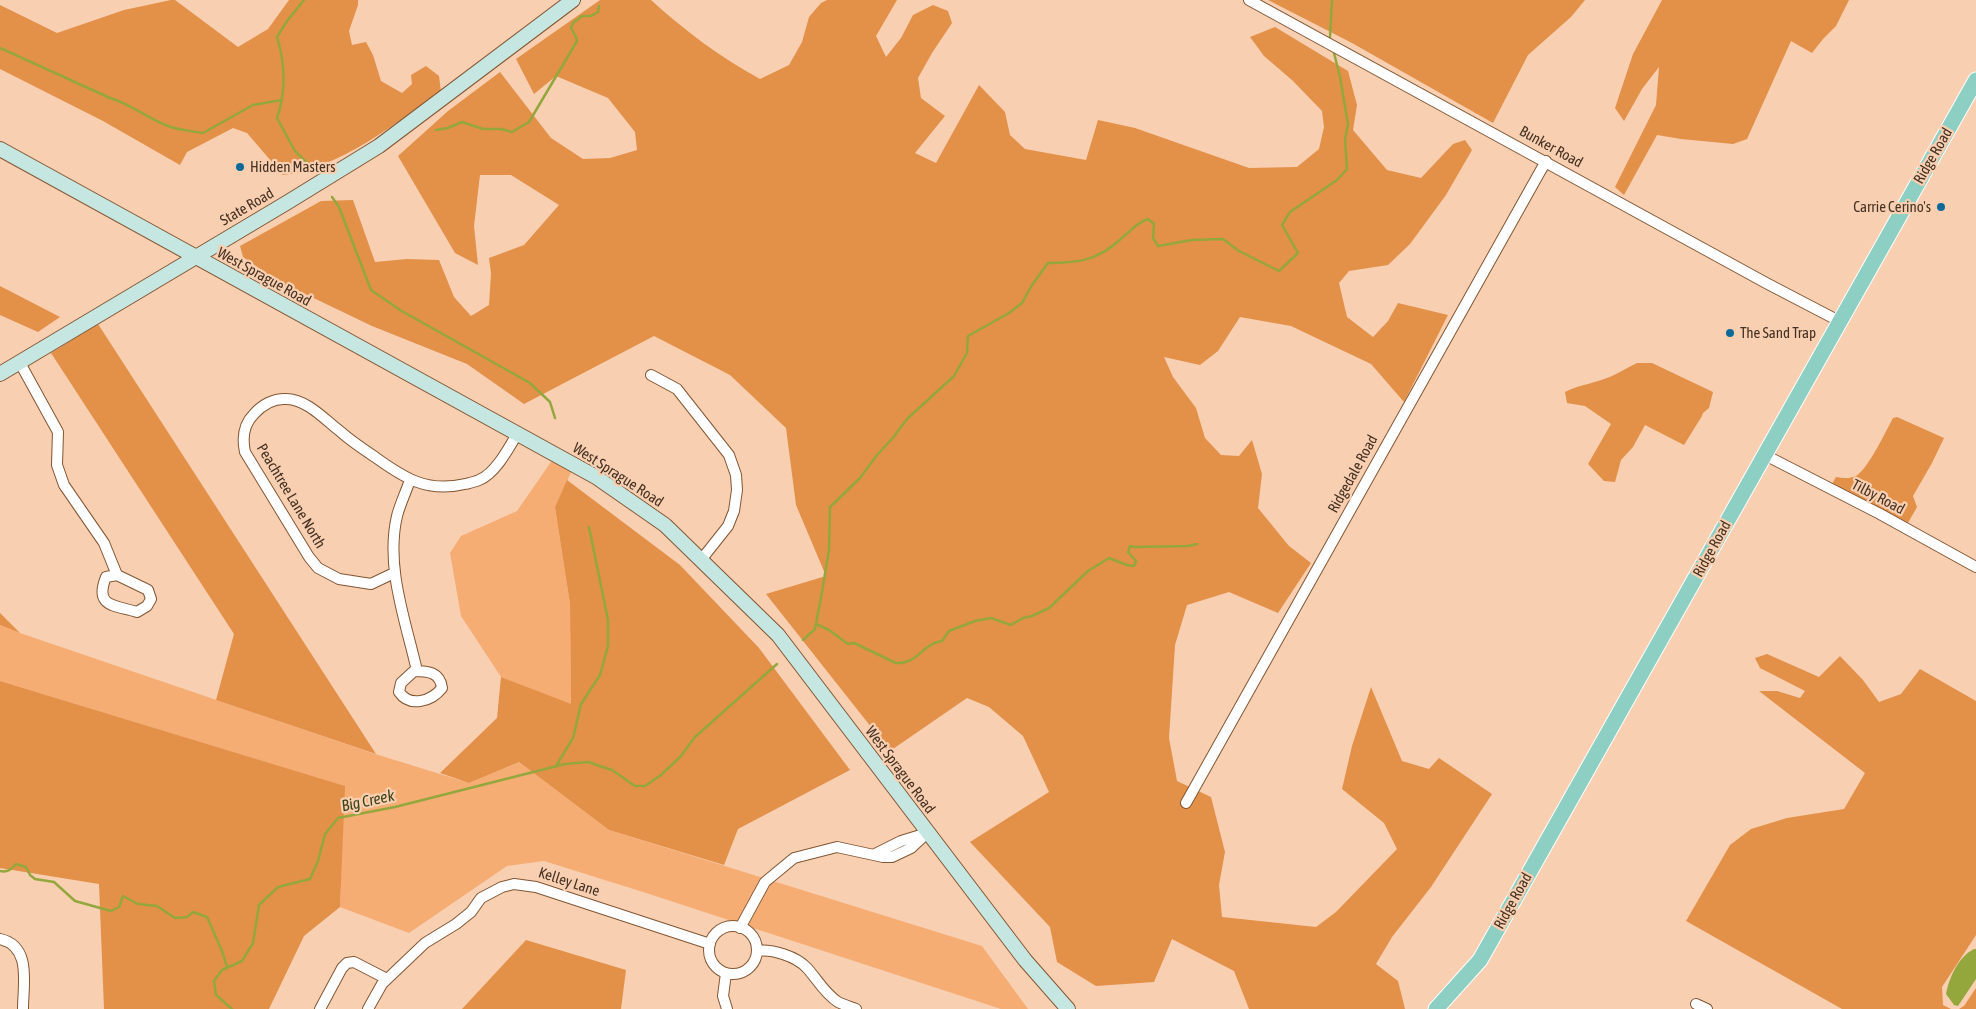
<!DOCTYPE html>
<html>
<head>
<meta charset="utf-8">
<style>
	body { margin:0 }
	canvas { display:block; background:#f8cfb1 }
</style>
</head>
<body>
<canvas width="1976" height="1009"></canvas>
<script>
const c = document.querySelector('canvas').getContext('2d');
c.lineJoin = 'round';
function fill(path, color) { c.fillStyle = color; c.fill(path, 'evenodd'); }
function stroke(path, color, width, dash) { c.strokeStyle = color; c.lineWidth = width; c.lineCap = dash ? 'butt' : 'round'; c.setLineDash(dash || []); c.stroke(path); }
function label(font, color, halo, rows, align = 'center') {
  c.font = font + ' "Asap Condensed",sans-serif'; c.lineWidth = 4.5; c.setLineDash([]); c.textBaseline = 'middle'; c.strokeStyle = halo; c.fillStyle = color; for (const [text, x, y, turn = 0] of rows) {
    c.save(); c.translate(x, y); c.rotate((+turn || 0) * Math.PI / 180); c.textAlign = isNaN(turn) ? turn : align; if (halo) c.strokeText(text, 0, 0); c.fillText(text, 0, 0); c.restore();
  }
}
fill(new Path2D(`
	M 553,459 L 572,470 L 555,507 L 570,604 L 571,705 L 501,677 L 461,616 L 450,553 L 461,536 L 517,511 Z
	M 0,625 L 20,633 L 369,752 L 469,783 L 519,762 L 609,830 L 982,946 L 1028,1009 L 1001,1009 L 643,892 L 544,861 L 507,866 L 409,933 L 340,907 L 344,786 L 0,681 Z`), '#f5ad74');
fill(new Path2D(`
	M 171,0 L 175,0 L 238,47 L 268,29 L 289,0 L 358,0 L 358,5 L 349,31 L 352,45 L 366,42 L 373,55 L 381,81 L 402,93 L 412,84 L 411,75 L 426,66 L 439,76 L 441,92 C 395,123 339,169 283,175 L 247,133 L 233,128 L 187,152 L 180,165 L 103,121 L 0,69 L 0,5 L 57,33 L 124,10 Z
	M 600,0 L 651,0 C 685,31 720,57 760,79 L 789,65 L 802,42 L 809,17 L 821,3 L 827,0 L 897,0 L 876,36 L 886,57 L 901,38 L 913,15 L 933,5 L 948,11 L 952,23 L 932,53 L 918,78 L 921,98 L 945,116 L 915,153 L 936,163 L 979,85 L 1005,112 L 1010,135 L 1025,149 L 1086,160 L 1098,120 L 1135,128 L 1249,168 L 1297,167 L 1319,149 L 1324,127 L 1322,111 L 1293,81 L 1264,56 L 1250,37 L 1275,27 L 1348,71 L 1357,105 L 1353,130 L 1387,170 L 1421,178 L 1453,144 L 1465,140 L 1472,150 L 1446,195 L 1410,244 L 1388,265 L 1349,271 L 1339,283 L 1347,317 L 1373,337 L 1388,321 L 1398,303 L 1448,315 L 1404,402 L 1371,364 L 1291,326 L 1240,317 L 1218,351 L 1200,365 L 1164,357 L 1173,377 L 1196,408 L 1205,438 L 1221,455 L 1239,456 L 1252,440 L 1262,474 L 1258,508 L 1289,546 L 1311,563 L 1278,613 L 1229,592 L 1187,605 L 1175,645 L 1169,738 L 1177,781 L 1211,797 L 1225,852 L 1219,885 L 1222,917 L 1316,927 L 1336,912 L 1397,849 L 1384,823 L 1342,789 L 1352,746 L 1371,687 L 1402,761 L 1429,769 L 1439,758 L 1492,794 L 1431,887 L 1392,937 L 1376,964 L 1398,981 L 1405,1009 L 1249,1009 L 1234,971 L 1172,939 L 1154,982 L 1096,986 L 1057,962 L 1050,927 L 970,842 L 1049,792 L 1023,736 L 989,707 L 967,698 L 890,751 L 766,594 L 826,576 L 796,505 L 786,428 L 730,375 L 654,336 L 524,404 L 467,364 L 372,326 L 276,280 L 243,257 L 240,246 L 321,201 L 353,200 L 375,262 L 407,259 L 439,260 L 454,297 L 471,316 L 489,305 L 491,273 L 489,258 L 524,245 L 559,205 L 511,175 L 480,175 L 474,226 L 478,265 L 455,253 L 398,156 L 448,111 L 500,72 L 551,138 L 583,159 L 610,158 L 637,150 L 635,132 L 608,98 L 556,76 L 534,94 L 516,59 Z
	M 1268,0 L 1585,0 L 1571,17 L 1528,55 L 1493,123 L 1352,43 Z
	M 1662,0 L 1849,0 L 1836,26 L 1823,39 L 1812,53 L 1791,41 L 1747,139 L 1733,144 L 1681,139 L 1657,135 L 1624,195 L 1615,187 L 1656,105 L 1659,67 L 1642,89 L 1624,121 L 1615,108 L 1633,54 Z
	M 0,286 L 60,317 L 38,332 L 0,315 Z
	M 98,324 L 376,754 L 216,700 L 234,634 L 51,353 Z
	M 1637,363 L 1652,363 L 1713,392 L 1709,408 L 1703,413 L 1702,416 L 1684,445 L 1645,425 L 1633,447 L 1621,460 L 1615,482 L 1604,481 L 1588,464 L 1611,424 L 1585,406 L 1567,403 L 1565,392 C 1581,384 1597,383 1612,376 C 1621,372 1628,367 1637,363 Z
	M 1897,417 L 1944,438 L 1932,463 L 1913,496 L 1917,507 L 1908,523 L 1832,484 L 1836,477 C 1843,478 1849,479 1856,476 C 1868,469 1886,431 1893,418 Z
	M 567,480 L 680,565 L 759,648 L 850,770 L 738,829 L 724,865 L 609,830 L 519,762 L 469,783 L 440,773 L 497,718 L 501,677 L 571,704 L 570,604 L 555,507 Z
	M 0,613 L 20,633 L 0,625 Z
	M 1767,654 L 1819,677 L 1840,656 L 1863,680 L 1879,702 L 1901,694 L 1920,669 L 1976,701 L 1976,935 L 1942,987 L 1943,1005 L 1951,1009 L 1842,1009 L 1686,921 L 1730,845 L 1751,829 L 1787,818 L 1844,809 L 1865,773 L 1759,691 L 1777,691 L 1800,698 L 1805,691 L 1760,668 L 1755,658 Z
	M 0,681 L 345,786 L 340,907 L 304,936 L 269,1009 L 104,1009 L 99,884 L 0,868 Z
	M 526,940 L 626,970 L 621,1009 L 462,1009 Z
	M 1976,988 L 1976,1009 L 1959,1009 L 1964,1006 Z`), '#e39049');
fill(new Path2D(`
	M 1974,949 L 1976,949 L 1976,979 L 1958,1006 L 1954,1005 L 1946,994 C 1949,978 1958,957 1974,949 Z`), '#94a73d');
stroke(new Path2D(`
	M 304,0 L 287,21 L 277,37 C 285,63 286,92 277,118 L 295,151 L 306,162
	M 1330,37 L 1332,0
	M 0,48 L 110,98 C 131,104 147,118 168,126 C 178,130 191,131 203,133 L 253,105 L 282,100
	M 436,130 L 448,128 L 462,122 L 483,129 L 501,129 L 512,132 L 529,122 L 577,41 L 576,37 L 571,28 L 573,23 L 582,16 L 591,16 L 598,12 L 599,6
	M 332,197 L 339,207 L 371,290 L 400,310 L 530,383 L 550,402 L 555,418
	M 816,624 L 829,630 L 848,644 L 854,643 L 896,663 C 917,665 923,643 942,641 L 949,631 L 975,621 L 991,618 L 1011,625 L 1023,618 L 1032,616 L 1049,608 L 1088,571 L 1109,558 L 1127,565 L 1134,566 L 1136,561 L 1128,552 L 1130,546 L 1135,547 L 1188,546 L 1197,544
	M 803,640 L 815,629 L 822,592 L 829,550 L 830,507 L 860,478 L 877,455 L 892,439 L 907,419 L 954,376 L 967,353 L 968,336 L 1009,313 L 1022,303 L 1032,285 L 1048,263 C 1080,263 1099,260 1123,237 C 1132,230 1136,223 1148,219 L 1154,224 L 1153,238 L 1158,246 L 1192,240 L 1223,239 L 1239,251 L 1279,271 L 1298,253 L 1282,225 L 1290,212 L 1337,180 L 1347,169 L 1345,139 L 1348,124 L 1340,77 L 1334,53
	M 556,766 L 573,738 L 581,704 L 600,675 L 608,646 L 608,620 L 589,527
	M 0,871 C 7,873 12,869 16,864 L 26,867 L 30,875 L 35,879 L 54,882 L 75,901 L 111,911 L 119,907 L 123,896 L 138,904 L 157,906 L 175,918 L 187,917 L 193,912 L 207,917 L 222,951 L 227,967
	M 232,1009 L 216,995 L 214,981 L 222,970 L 242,961 L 253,943 L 259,905 L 278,887 L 310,879 L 318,861 L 325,834 L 338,818 L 395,807 L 565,764 L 588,762 L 612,770 L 635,786 L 645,786 L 661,775 L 680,757 L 695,737 L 777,664`), '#94a73d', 2.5);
const street = new Path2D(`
	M 1249,0 L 1768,284 L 1839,321
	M 20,363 L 58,432 L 57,465 L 64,485 L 104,543 L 117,575
	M 651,375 L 677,389 L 729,455 L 736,475 L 737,490 L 734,511 L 728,526 L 701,560
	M 1765,455 L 1880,514 L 1976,567
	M 410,480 C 406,492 400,504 397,516 C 385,567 406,622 417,671
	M 394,573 L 371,584 L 339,579 L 318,568 L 309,557 L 245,452 C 242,438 243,425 254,414 C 262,405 274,398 287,399 C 308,400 325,420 341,432 C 351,441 363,449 375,457 C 404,478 427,493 465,484 C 469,483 475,482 479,480 C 495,474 509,448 517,434
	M 117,575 L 148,590 L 151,599 L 147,606 L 137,612 C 114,605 94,607 106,577 Z
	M 414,671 C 428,671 440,672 442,688 C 432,701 410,708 399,692 L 401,683 Z
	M 1186,803 L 1546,161
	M 875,854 L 901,841 L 924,834
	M709 950a24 24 0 1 1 48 0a24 24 0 1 1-48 0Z
	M 740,928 L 765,882 L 794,858 L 837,847 L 883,857 L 892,857 L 911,848 L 927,833
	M 0,939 C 32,946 23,984 23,1009
	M 757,951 C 772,949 796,956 807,968 C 817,979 825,994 838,1002 C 844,1005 851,1007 856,1009
	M 726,973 L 723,996 L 727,1009
	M 1696,1004 L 1707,1009
	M 320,1009 L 342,968 L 347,963 L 354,962 L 387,979
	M 368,1009 L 382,984 L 425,943 L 456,924 L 471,912 L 481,898 L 502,887 L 514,884 L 536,887 L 710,944`);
const secondary = new Path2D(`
	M 0,149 L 596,477 L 665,525 L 778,635 L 1025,960 L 1068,1009
	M 0,374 L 288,202 L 379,146 L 573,0`);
const primary = new Path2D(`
	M 1436,1009 L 1480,960 L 1976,80`);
stroke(street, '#825633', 12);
stroke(secondary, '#825633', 16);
stroke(primary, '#fff', 17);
stroke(street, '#fff', 10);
stroke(secondary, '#c6e7e1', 14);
stroke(primary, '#8dcfc3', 15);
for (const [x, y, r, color] of [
	[240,167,5,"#0b6a99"],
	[1941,207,5,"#0b6a99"],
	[1730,333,5,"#0b6a99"]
]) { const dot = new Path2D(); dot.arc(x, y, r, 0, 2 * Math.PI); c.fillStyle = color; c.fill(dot); stroke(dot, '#f8cfb1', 2); }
label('15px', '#463223', '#f8cfb1', [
	["Bunker Road",1551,147,29],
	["Ridge Road",1933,156,-60],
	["State Road",247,207,-30],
	["West Sprague Road",264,277,29],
	["Ridgedale Road",1353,474,-61],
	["West Sprague Road",618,475,33],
	["Peachtree Lane North",291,496,59],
	["Tilby Road",1878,497,28],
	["Ridge Road",1712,549,-61],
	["West Sprague Road",900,770,53],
	["Kelley Lane",569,882,18],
	["Ridge Road",1513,901,-61]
]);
label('15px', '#463223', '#f8cfb1', [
	["Hidden Masters",250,167],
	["Carrie Cerino's",1931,207,"right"],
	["The Sand Trap",1740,333]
], 'left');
label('italic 16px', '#3a4217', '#f8cfb1', [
	["Big Creek",368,801,-12]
]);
</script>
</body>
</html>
